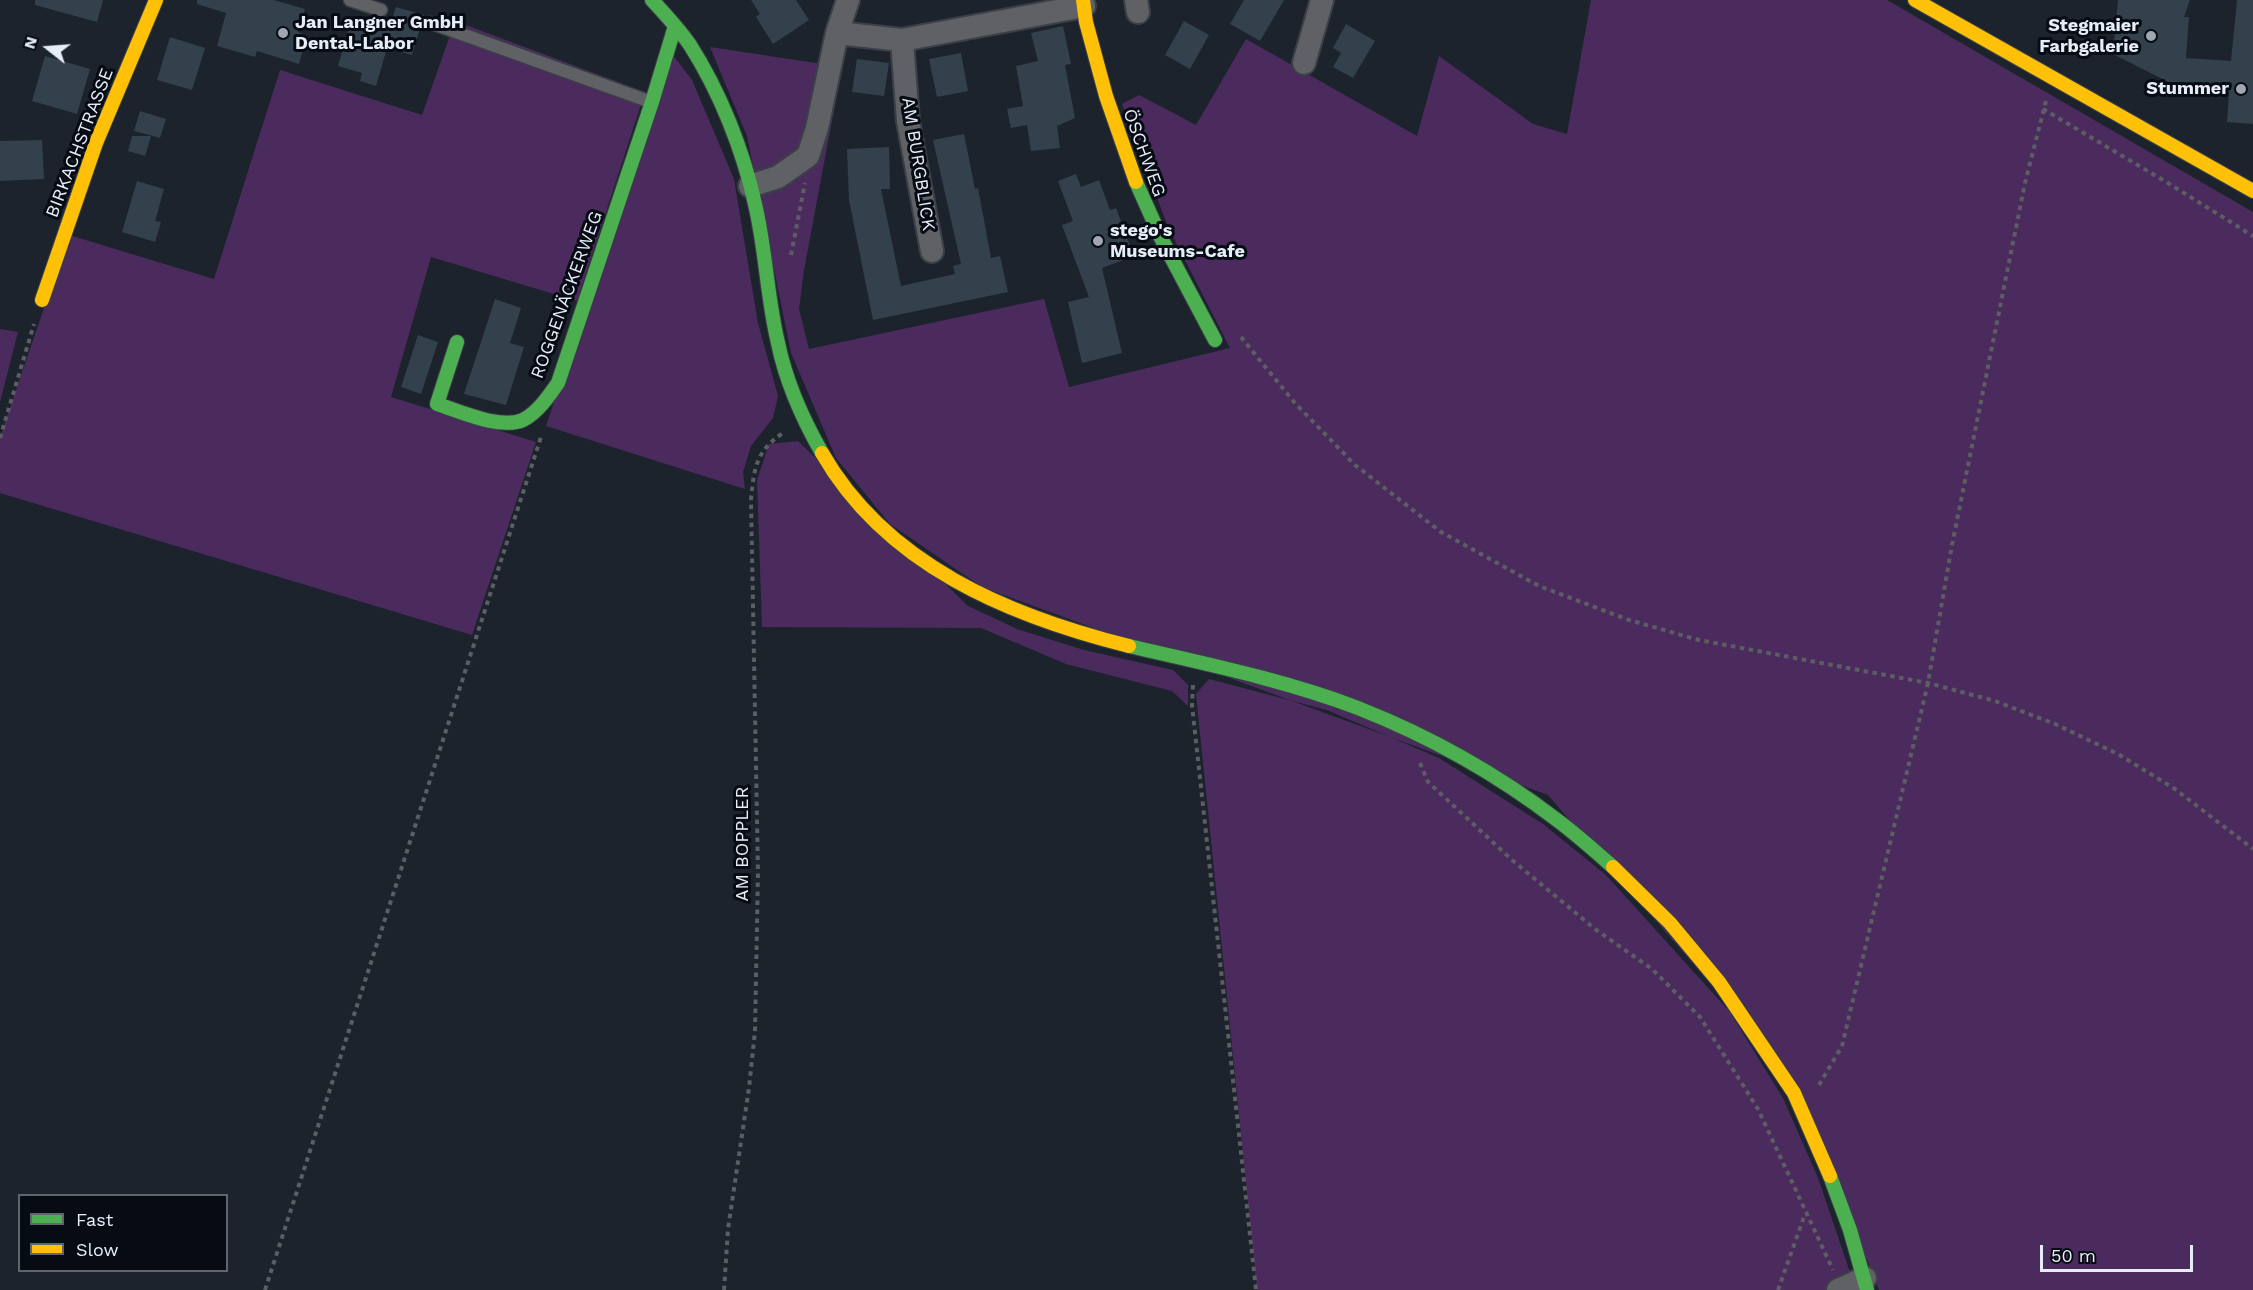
<!DOCTYPE html>
<html>
<head>
<meta charset="utf-8">
<style>
	body { margin:0 }
	#map { position:relative; width:2253px; height:1290px; overflow:hidden; background:#1d232d; font-family:"Work Sans",sans-serif }
	canvas { display:block }
	.legend { position:absolute; left:18px; top:1194px; width:210px; height:78px; box-sizing:border-box; background:#070b13; border:2px solid #60656f; margin:0; padding:8px 10px; list-style:none; font-size:18px; color:#e6edf9 }
	.legend li { display:flex; align-items:center; gap:12px; height:30px }
	.legend b { width:30px; border:2px solid #60656f }
	.north { position:absolute; left:18px; top:18px; width:60px; height:60px; -webkit-text-stroke:4px #070b13; paint-order:stroke; rotate:287deg; font-size:16px; font-weight:700; line-height:24px; text-align:center; color:#e6edf9 }
	.north::after { content:''; display:block; margin:auto; width:21px; height:27px; background:#e6edf9; clip-path:polygon(50% 0,100% 100%,50% 72%,0 100%) }
	.scale { position:absolute; left:2040px; top:1245px; width:153px; height:27px; box-sizing:border-box; border:3px solid #e6edf9; border-top:0; padding-left:8px; font-size:18px; line-height:21px; white-space:nowrap; color:#e6edf9; -webkit-text-stroke:4px #070b13; paint-order:stroke }
</style>
</head>
<body>
<div id="map">
<canvas width="2253" height="1290"></canvas>
<ul class="legend">
<li><b style="height:8px;background:#4caf50"></b>Fast</li>
<li><b style="height:8px;background:#ffc107"></b>Slow</li>
</ul>
<div class="north">N</div>
<div class="scale">50 m</div>
</div>
<script>
const c = document.querySelector('canvas').getContext('2d');
c.lineJoin = 'round';
function fill(path, color) { c.fillStyle = color; c.fill(path, 'evenodd'); }
function stroke(path, color, width, dash) { c.strokeStyle = color; c.lineWidth = width; c.lineCap = dash ? 'butt' : 'round'; c.setLineDash(dash || []); c.stroke(path); }
function label(font, color, halo, rows, align = 'center') {
  c.font = font + ' "Work Sans",sans-serif'; c.lineWidth = 6; c.setLineDash([]); c.textBaseline = 'middle'; c.strokeStyle = halo; c.fillStyle = color; for (const [text, x, y, turn = 0] of rows) {
    c.save(); c.translate(x, y); c.rotate((+turn || 0) * Math.PI / 180); c.textAlign = isNaN(turn) ? turn : align; if (halo) c.strokeText(text, 0, 0); c.fillText(text, 0, 0); c.restore();
  }
}
fill(new Path2D(`
	M 1591,0 L 1887,0 L 2253,212 L 2253,1290 L 1879,1290 L 1799,1087 L 1548,795 L 982,587 L 890,524 L 836,458 L 791,353 L 747,136 L 710,47 L 842,67 L 804,270 L 799,309 L 809,349 L 1044,299 L 1069,387 L 1230,348 L 1168,227 L 1122,104 L 1139,95 L 1196,125 L 1246,39 L 1417,136 L 1439,56 L 1533,124 L 1567,134 Z
	M 455,21 L 645,92 L 577,301 L 431,257 L 391,397 L 536,442 L 472,635 L 0,493 L 0,437 L 69,235 L 214,279 L 280,70 L 422,115 Z
	M 673,55 L 692,80 L 734,179 L 758,323 L 778,396 L 773,418 L 751,446 L 743,472 L 745,489 L 546,426 L 663,71 Z
	M 0,329 L 18,332 L 0,402 Z
	M 798,441 L 968,606 L 1017,629 L 1084,650 L 1173,670 L 1188,685 L 1188,706 L 1172,691 L 1066,664 L 981,628 L 762,627 L 757,480 L 769,444 Z
	M 1209,679 L 1327,710 L 1439,758 L 1543,824 L 1606,875 L 1729,1011 L 1783,1098 L 1818,1178 L 1856,1290 L 1257,1290 L 1196,694 Z`), '#4b2b5d');
fill(new Path2D(`
	M 35,0 L 103,0 L 97,22 L 35,5 Z
	M 197,0 L 274,0 L 305,9 L 298,32 L 307,35 L 299,64 L 257,51 L 255,57 L 217,46 L 226,13 L 197,4 Z
	M 751,0 L 796,0 L 809,20 L 773,44 L 756,17 L 760,14 Z
	M 1244,0 L 1284,0 L 1260,41 L 1230,24 Z
	M 2118,0 L 2190,0 L 2184,17 L 2189,17 L 2186,58 L 2231,61 L 2237,0 L 2253,0 L 2253,124 L 2227,122 L 2229,93 L 2184,90 L 2113,54 Z
	M 396,7 L 424,15 L 412,55 L 387,48 L 376,86 L 360,81 L 362,73 L 338,66 L 350,24 L 365,28 L 368,16 L 391,22 Z
	M 1184,21 L 1209,35 L 1190,69 L 1165,55 Z
	M 1346,24 L 1375,41 L 1353,78 L 1333,67 L 1341,53 L 1333,48 Z
	M 1063,26 L 1071,64 L 1065,65 L 1075,118 L 1057,126 L 1060,148 L 1031,151 L 1027,125 L 1011,128 L 1007,109 L 1023,106 L 1016,66 L 1038,61 L 1031,33 Z
	M 170,37 L 205,48 L 192,90 L 157,80 Z
	M 961,53 L 968,91 L 937,97 L 929,59 Z
	M 45,56 L 90,69 L 77,114 L 32,101 Z
	M 857,59 L 889,63 L 884,96 L 852,92 Z
	M 140,111 L 166,119 L 160,138 L 134,131 Z
	M 964,134 L 975,189 L 978,188 L 991,258 L 1000,256 L 1008,292 L 873,320 L 849,200 L 847,149 L 889,147 L 890,189 L 881,189 L 901,286 L 955,274 L 953,266 L 961,264 L 933,140 Z
	M 132,136 L 151,136 L 145,156 L 128,151 Z
	M 42,140 L 44,179 L 0,181 L 0,141 Z
	M 1076,174 L 1081,187 L 1099,180 L 1110,210 L 1116,208 L 1134,256 L 1102,268 L 1122,353 L 1082,363 L 1068,302 L 1089,297 L 1062,225 L 1073,221 L 1058,181 Z
	M 137,181 L 164,189 L 155,221 L 161,222 L 155,242 L 122,232 Z
	M 495,299 L 521,308 L 510,343 L 524,347 L 506,405 L 464,394 Z
	M 418,335 L 438,342 L 421,394 L 401,387 Z`), '#32414b');
const lane = new Path2D(`
	M 350,0 L 381,10
	M 431,23 L 651,102`);
const street = new Path2D(`
	M 1136,0 L 1138,12
	M 837,33 L 902,40 L 1084,6
	M 902,40 L 908,121 L 932,251
	M 1304,63 L 1322,0
	M 750,186 L 778,177 L 808,156 L 817,128 L 837,33 L 848,0
	M 1838,1290 L 1865,1278`);
const fast = new Path2D(`
	M 652,0 C 665,14 679,29 690,45 C 720,92 743,150 755,204 C 766,250 767,298 778,343 C 786,382 802,418 822,453
	M 1136,182 L 1161,238 L 1215,340
	M 457,342 L 437,404 C 459,411 500,430 523,420 C 538,412 549,396 558,383 L 652,102 L 675,26
	M 1129,646 C 1206,664 1285,680 1358,708 C 1429,736 1497,774 1557,820 C 1576,834 1595,851 1613,867
	M 1830,1176 L 1850,1230 L 1867,1290`);
const slow = new Path2D(`
	M 1083,0 L 1086,22 L 1106,96 L 1136,182
	M 1915,0 L 2253,191
	M 42,300 L 96,143 L 156,0
	M 822,453 C 886,565 1009,616 1129,646
	M 1613,867 L 1670,923 L 1719,982 L 1794,1093 L 1830,1176`);
stroke(lane, '#3b4048', 15);
stroke(street, '#3b4048', 26);
stroke(fast, '#3b4048', 16);
stroke(slow, '#3b4048', 16);
stroke(new Path2D(`
	M 2043,109 L 2168,183 L 2253,236
	M 791,255 L 805,183
	M 1241,337 L 1294,402 L 1355,465 L 1441,532 L 1539,586 L 1629,620 L 1699,640 L 1928,683 L 1995,701 L 2055,724 L 2118,754 L 2175,789 L 2253,849
	M 0,438 L 34,324
	M 1193,685 L 1192,705 L 1256,1290
	M 1420,763 L 1428,782 L 1512,860 L 1595,929 L 1652,969 L 1700,1017 L 1758,1109 L 1833,1270
	M 1819,1085 L 1842,1046 L 1928,683 L 1952,545 L 2025,183 L 2046,101
	M 265,1290 L 541,437
	M 724,1290 L 728,1229 L 749,1088 L 755,1031 L 758,872 L 751,499 C 754,468 756,451 783,433
	M 1778,1290 L 1805,1214`), '#5c5e64', 4, [4.5, 4.5]);
stroke(lane, '#606165', 12);
stroke(street, '#606165', 22);
stroke(fast, '#4caf50', 14);
stroke(slow, '#ffc107', 14);
for (const [x, y, r, color] of [
	[283,33,6,"#a0a6b2"],
	[2151,36,6,"#a0a6b2"],
	[2241,89,6,"#a0a6b2"],
	[1098,241,6,"#a0a6b2"]
]) { const dot = new Path2D(); dot.arc(x, y, r, 0, 2 * Math.PI); c.fillStyle = color; c.fill(dot); stroke(dot, '#070b13', 2); }
label('bold 18px', '#e6edf9', '#070b13', [
	["Jan Langner GmbH",295,23],
	["Dental-Labor",295,44],
	["Stegmaier",2139,26,"right"],
	["Farbgalerie",2139,47,"right"],
	["Stummer",2229,89,"right"],
	["stego's",1110,231],
	["Museums-Cafe",1110,252]
], 'left');
label('18px', '#e6edf9', '#070b13', [
	["BIRKACHSTRASSE",80,143,-69],
	["ÖSCHWEG",1144,153,70],
	["AM BURGBLICK",918,164,81],
	["ROGGENÄCKERWEG",567,295,-70],
	["AM BOPPLER",743,844,-90]
]);
</script>
</body>
</html>
